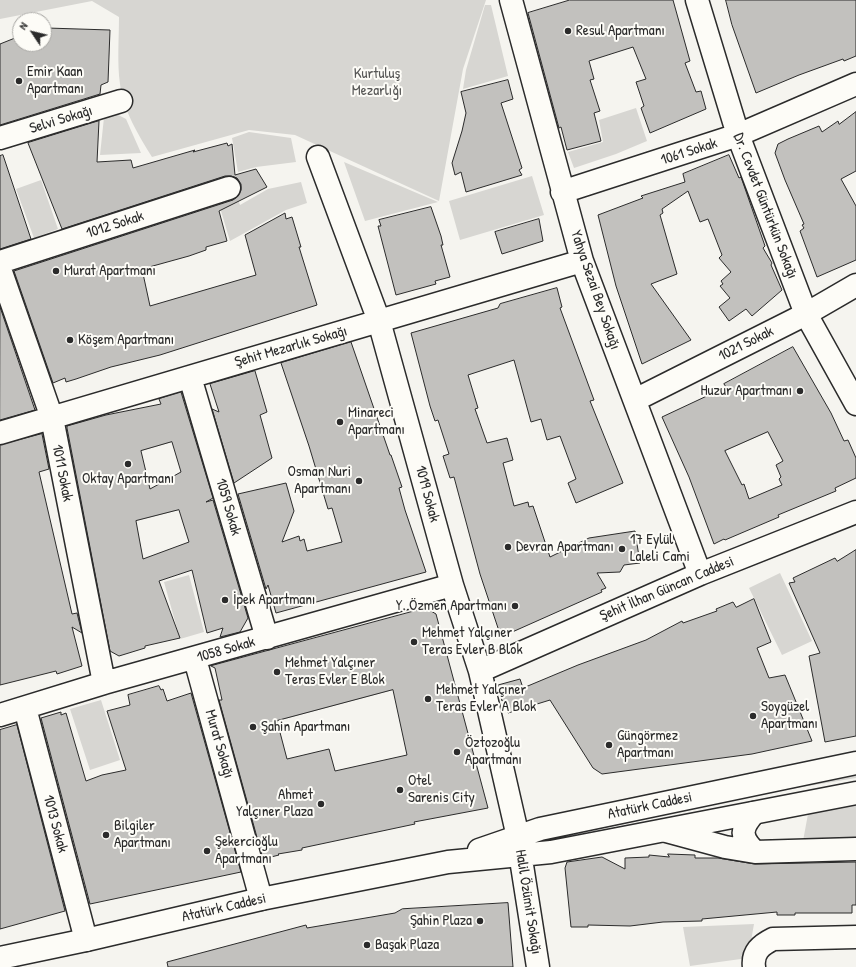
<!DOCTYPE html>
<html>
<head>
<meta charset="utf-8">
<style>
	body { margin:0 }
	#map { position:relative; width:856px; height:967px; overflow:hidden; background:#f5f4ef; font-family:"Patrick Hand",sans-serif }
	canvas { display:block }
	.north { position:absolute; left:12px; top:12px; width:40px; height:40px; box-sizing:border-box; background:#fdfcf7; border:1px solid #a9a8a5; border-radius:50%; rotate:305deg; font-size:11px; font-weight:700; line-height:16px; text-align:center; color:#2b2b2b }
	.north::after { content:''; display:block; margin:auto; width:14px; height:18px; background:#2b2b2b; clip-path:polygon(50% 0,100% 100%,50% 72%,0 100%) }
</style>
</head>
<body>
<div id="map">
<canvas width="856" height="967"></canvas>
<div class="north">N</div>
</div>
<script>
const c = document.querySelector('canvas').getContext('2d');
c.lineJoin = 'round';
function fill(path, color) { c.fillStyle = color; c.fill(path, 'evenodd'); }
function stroke(path, color, width, dash) { c.strokeStyle = color; c.lineWidth = width; c.lineCap = dash ? 'butt' : 'round'; c.setLineDash(dash || []); c.stroke(path); }
function label(font, color, halo, rows, align = 'center') {
  c.font = font + ' "Patrick Hand",sans-serif'; c.lineWidth = 4; c.setLineDash([]); c.textBaseline = 'middle'; c.strokeStyle = halo; c.fillStyle = color; for (const [text, x, y, turn = 0] of rows) {
    c.save(); c.translate(x, y); c.rotate((+turn || 0) * Math.PI / 180); c.textAlign = isNaN(turn) ? turn : align; if (halo) c.strokeText(text, 0, 0); c.fillText(text, 0, 0); c.restore();
  }
}
fill(new Path2D(`
	M 0,0 L 486,0 L 463,69 L 439,201 L 295,135 L 249,130 L 152,157 C 139,136 123,110 120,84 C 117,63 119,39 119,17 L 92,1 L 0,19 Z
	M 485,5 L 491,5 L 508,76 L 463,89 L 466,70 Z
	M 105,108 L 126,119 L 141,153 L 100,155 Z
	M 636,108 L 647,141 L 616,154 L 574,168 L 568,152 L 603,142 L 599,120 Z
	M 249,132 L 291,138 L 296,162 L 256,167 L 238,172 L 232,138 Z
	M 344,162 L 438,202 L 365,221 Z
	M 532,176 L 544,215 L 460,240 L 449,201 Z
	M 41,180 L 58,229 L 34,238 L 16,189 Z
	M 301,182 L 307,203 L 286,210 L 230,241 L 218,201 L 235,192 L 240,205 L 268,189 Z
	M 780,573 L 812,641 L 782,655 L 749,588 Z
	M 189,575 L 204,632 L 180,639 L 164,582 Z
	M 101,700 L 120,760 L 90,770 L 70,709 Z
	M 856,773 L 856,778 L 761,794 L 761,791 Z
	M 856,805 L 856,846 L 803,841 L 808,814 Z
	M 754,924 L 748,958 L 690,966 L 683,927 Z`), '#d7d6d2');
const building = new Path2D(`
	M 570,0 L 673,0 L 690,61 L 685,63 L 696,92 L 701,91 L 706,109 L 650,133 L 641,108 L 644,106 L 636,82 L 646,79 L 633,47 L 589,61 L 594,79 L 590,80 L 600,111 L 594,113 L 601,141 L 567,150 L 561,127 L 559,128 L 528,13 Z
	M 726,0 L 856,0 L 856,56 L 844,61 L 843,59 L 799,75 L 756,93 L 732,25 Z
	M 47,28 L 110,30 L 108,82 L 101,85 L 100,94 L 0,125 L 0,44 L 20,36 L 20,44 L 44,44 L 44,29 Z
	M 508,80 L 513,99 L 501,103 L 522,168 L 519,170 L 522,175 L 466,192 L 461,172 L 455,175 L 452,163 L 462,131 L 466,113 L 461,92 Z
	M 856,112 L 856,171 L 841,179 L 856,206 L 856,260 L 817,277 L 800,231 L 804,228 L 802,225 L 804,224 L 785,180 L 775,153 L 778,144 L 788,139 L 819,126 L 822,132 L 838,121 L 839,124 Z
	M 99,121 L 97,162 L 131,160 L 133,168 L 195,150 L 193,152 L 227,143 L 228,146 L 232,144 L 235,175 L 256,169 L 267,187 L 219,211 L 227,241 L 206,247 L 206,250 L 189,256 L 142,269 L 150,306 L 256,275 L 245,235 L 285,213 L 286,219 L 292,217 L 301,247 L 299,247 L 317,305 L 160,355 L 111,367 L 76,379 L 66,382 L 65,378 L 53,383 L 14,271 L 233,200 L 238,196 L 241,190 L 241,184 L 237,178 L 231,176 L 225,176 L 62,229 L 28,143 Z
	M 3,155 L 31,239 L 0,249 L 0,156 Z
	M 729,155 L 739,178 L 741,177 L 765,246 L 763,248 L 772,263 L 771,265 L 782,290 L 752,316 L 746,309 L 729,321 L 719,307 L 730,298 L 720,286 L 723,284 L 721,281 L 731,272 L 719,258 L 722,255 L 708,219 L 700,222 L 688,191 L 662,209 L 663,213 L 660,215 L 677,274 L 651,284 L 691,340 L 642,364 L 616,286 L 598,215 L 643,198 L 641,196 L 685,182 L 683,174 Z
	M 431,207 L 441,236 L 443,245 L 441,245 L 450,277 L 435,281 L 436,284 L 396,295 L 378,226 L 381,226 L 379,220 Z
	M 539,219 L 543,241 L 502,254 L 495,232 Z
	M 557,288 L 562,307 L 560,308 L 594,400 L 590,401 L 623,483 L 576,503 L 568,483 L 576,479 L 560,436 L 547,440 L 541,419 L 531,422 L 514,360 L 468,375 L 478,408 L 475,409 L 487,443 L 507,438 L 513,460 L 503,463 L 514,506 L 528,502 L 529,507 L 533,506 L 550,557 L 589,538 L 635,531 L 640,563 L 624,565 L 620,572 L 597,573 L 606,588 L 601,590 L 602,592 L 501,637 L 480,574 L 454,477 L 450,478 L 443,456 L 449,454 L 438,420 L 435,421 L 430,406 L 411,333 L 498,308 L 500,304 Z
	M 0,307 L 35,410 L 0,420 Z
	M 351,342 L 390,455 L 391,455 L 402,487 L 399,488 L 405,510 L 426,572 L 276,613 L 268,585 L 266,589 L 238,494 L 286,483 L 294,511 L 282,542 L 299,536 L 300,541 L 304,539 L 307,551 L 342,542 L 332,508 L 328,509 L 309,446 L 281,363 Z
	M 793,347 L 831,413 L 844,441 L 848,440 L 856,458 L 856,478 L 835,488 L 836,491 L 778,515 L 779,517 L 725,540 L 724,539 L 714,544 L 689,477 L 662,417 L 726,387 L 724,384 ZM 768,432 L 783,461 L 776,465 L 781,477 L 779,479 L 782,485 L 749,499 L 744,484 L 742,485 L 725,451 Z
	M 255,371 L 267,412 L 260,415 L 272,458 L 234,483 L 212,409 L 219,412 L 210,384 Z
	M 181,392 L 213,498 L 206,502 L 213,500 L 248,618 L 240,632 L 220,637 L 223,628 L 207,633 L 192,570 L 159,581 L 180,638 L 145,646 L 145,648 L 119,656 L 110,651 L 67,428 L 67,426 L 106,415 L 161,404 L 159,399 ZM 172,442 L 181,472 L 150,489 L 141,451 ZM 179,510 L 189,542 L 143,559 L 136,521 Z
	M 42,434 L 49,469 L 39,472 L 72,614 L 77,613 L 82,633 L 72,627 L 82,666 L 57,674 L 56,671 L 0,685 L 0,445 Z
	M 856,550 L 856,736 L 825,742 L 809,656 L 820,653 L 789,583 L 795,582 L 793,578 L 835,558 L 837,561 Z
	M 754,599 L 771,642 L 757,648 L 769,678 L 785,675 L 812,741 L 752,754 L 602,774 L 593,768 L 550,700 L 508,713 L 505,700 L 502,701 L 498,685 L 520,679 L 523,688 L 578,665 L 646,640 L 682,621 L 683,623 L 717,611 L 716,609 L 733,602 L 736,607 Z
	M 426,608 L 436,614 L 488,808 L 414,822 L 415,824 L 302,848 L 302,850 L 278,854 L 279,855 L 263,859 L 219,700 L 222,700 L 215,668 L 211,666 ZM 393,690 L 407,755 L 335,771 L 329,749 L 287,759 L 277,721 Z
	M 159,686 L 161,690 L 163,689 L 167,701 L 191,693 L 241,872 L 90,904 L 41,718 L 61,712 L 61,715 L 66,713 L 86,781 L 102,775 L 126,770 L 107,711 L 130,705 L 128,695 Z
	M 17,725 L 65,911 L 0,929 L 0,730 Z
	M 668,854 L 695,855 L 695,858 L 718,858 L 755,864 L 856,862 L 856,905 L 852,905 L 852,913 L 795,913 L 795,915 L 777,915 L 777,912 L 702,919 L 702,921 L 663,922 L 630,926 L 588,925 L 588,927 L 571,927 L 565,868 L 567,862 L 602,857 L 625,869 L 625,858 L 649,857 L 649,855 L 669,857 Z
	M 508,903 L 513,967 L 168,967 L 167,962 L 306,925 L 307,928 L 395,913 L 402,909 Z`);
fill(building, '#c2c1be');
stroke(building, '#2b2b2b', 1);
const minor = new Path2D(`
	M 511,0 L 582,261 L 700,574
	M 697,0 L 738,135 L 806,314 L 856,404
	M 0,138 L 121,101
	M 318,157 L 379,321 L 452,585 L 480,671 L 518,837
	M 562,192 L 738,135 L 856,84
	M 0,262 L 229,188
	M 0,269 L 52,418 L 104,683
	M 190,377 L 267,638
	M 635,400 L 806,314 L 856,285
	M 0,433 L 582,261
	M 195,659 L 261,899
	M 480,671 L 700,574 L 856,512
	M 25,708 L 86,940
	M 0,715 L 104,683 L 452,585
	M 754,813 C 740,829 740,837 755,852
	M 666,831 L 725,847 L 755,852 L 856,849
	M 754,967 C 752,952 761,945 773,939 L 856,937`);
const major = new Path2D(`
	M 518,840 L 538,967
	M 479,850 L 540,829 L 856,763
	M 0,958 L 86,940 L 261,899 L 448,862 L 551,852 L 856,793`);
stroke(minor, '#2b2b2b', 25);
stroke(major, '#2b2b2b', 25);
stroke(minor, '#fdfcf7', 22);
stroke(major, '#fdfcf7', 22);
for (const [x, y, r, color] of [
	[568,31,4,"#2b2b2b"],
	[19,81,4,"#2b2b2b"],
	[56,271,4,"#2b2b2b"],
	[70,340,4,"#2b2b2b"],
	[800,391,4,"#2b2b2b"],
	[340,422,4,"#2b2b2b"],
	[128,464,4,"#2b2b2b"],
	[359,481,4,"#2b2b2b"],
	[508,547,4,"#2b2b2b"],
	[622,549,4,"#2b2b2b"],
	[225,600,4,"#2b2b2b"],
	[515,606,4,"#2b2b2b"],
	[414,642,4,"#2b2b2b"],
	[277,672,4,"#2b2b2b"],
	[428,699,4,"#2b2b2b"],
	[753,716,4,"#2b2b2b"],
	[253,727,4,"#2b2b2b"],
	[609,745,4,"#2b2b2b"],
	[457,752,4,"#2b2b2b"],
	[400,790,4,"#2b2b2b"],
	[321,804,4,"#2b2b2b"],
	[106,835,4,"#2b2b2b"],
	[207,851,4,"#2b2b2b"],
	[480,921,4,"#2b2b2b"],
	[367,945,4,"#2b2b2b"]
]) { const dot = new Path2D(); dot.arc(x, y, r, 0, 2 * Math.PI); c.fillStyle = color; c.fill(dot); stroke(dot, '#fdfcf7', 1.5); }
label('15px', '#2b2b2b', '#fdfcf7', [
	["Resul Apartmanı",576,31],
	["Emir Kaan",27,72],
	["Apartmanı",27,89],
	["Murat Apartmanı",64,271],
	["Köşem Apartmanı",78,340],
	["Huzur Apartmanı",792,391,"right"],
	["Minareci",348,413],
	["Apartmanı",348,430],
	["Osman Nuri",351,472,"right"],
	["Apartmanı",351,489,"right"],
	["Oktay Apartmanı",128,479,"center"],
	["17 Eylül",630,540],
	["Laleli Cami",630,557],
	["Devran Apartmanı",516,547],
	["İpek Apartmanı",233,600],
	["Y. Özmen Apartmanı",507,606,"right"],
	["Mehmet Yalçıner",422,633],
	["Teras Evler B Blok",422,650],
	["Mehmet Yalçıner",285,663],
	["Teras Evler E Blok",285,680],
	["Mehmet Yalçıner",436,690],
	["Teras Evler A Blok",436,707],
	["Soygüzel",761,707],
	["Apartmanı",761,724],
	["Şahin Apartmanı",261,727],
	["Güngörmez",617,736],
	["Apartmanı",617,753],
	["Öztozoğlu",465,743],
	["Apartmanı",465,760],
	["Otel",408,781],
	["Sarenis City",408,798],
	["Ahmet",313,795,"right"],
	["Yalçıner Plaza",313,812,"right"],
	["Bilgiler",114,826],
	["Apartmanı",114,843],
	["Şekercioğlu",215,842],
	["Apartmanı",215,859],
	["Şahin Plaza",472,921,"right"],
	["Başak Plaza",375,945]
], 'left');
label('15px', '#565655', '#fdfcf7', [
	["Kurtuluş",377,74],
	["Mezarlığı",377,91]
]);
label('15px', '#2b2b2b', '#fdfcf7', [
	["Selvi Sokağı",61,120,-17],
	["1061 Sokak",689,152,-18],
	["Dr. Cevdet Güntürkün Sokağı",765,206,69],
	["1012 Sokak",115,225,-18],
	["Yahya Sezai Bey Sokağı",595,290,71],
	["1021 Sokak",746,344,-27],
	["Şehit Mezarlık Sokağı",291,347,-16],
	["1011 Sokak",62,473,79],
	["1019 Sokak",427,494,75],
	["1059 Sokak",228,507,74],
	["Şehit İlhan Güncan Caddesi",667,589,-23],
	["1058 Sokak",226,650,-16],
	["Murat Sokağı",219,744,74],
	["Atatürk Caddesi",650,806,-12],
	["1013 Sokak",55,824,75],
	["Halil Özümit Sokağı",528,902,81],
	["Atatürk Caddesi",224,908,-13]
]);
</script>
</body>
</html>
